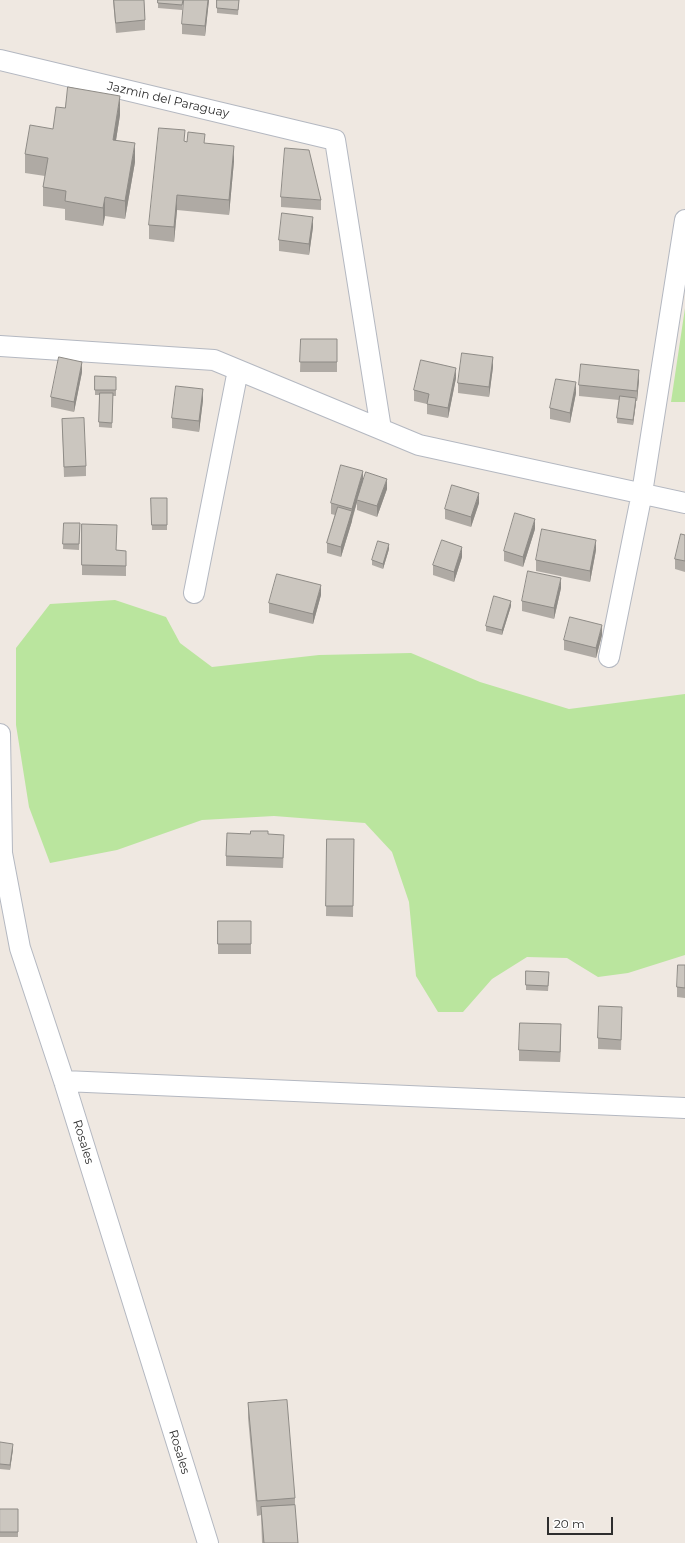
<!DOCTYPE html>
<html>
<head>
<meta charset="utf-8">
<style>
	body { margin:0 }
	#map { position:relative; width:685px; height:1543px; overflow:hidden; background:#efe8e1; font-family:Montserrat,sans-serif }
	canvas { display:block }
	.scale { position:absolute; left:547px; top:1517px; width:66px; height:18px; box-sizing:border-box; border:2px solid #2e2e2e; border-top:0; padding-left:5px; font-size:12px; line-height:14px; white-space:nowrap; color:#2e2e2e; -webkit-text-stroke:3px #fff; paint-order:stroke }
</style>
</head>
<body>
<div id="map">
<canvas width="685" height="1543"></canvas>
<div class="scale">20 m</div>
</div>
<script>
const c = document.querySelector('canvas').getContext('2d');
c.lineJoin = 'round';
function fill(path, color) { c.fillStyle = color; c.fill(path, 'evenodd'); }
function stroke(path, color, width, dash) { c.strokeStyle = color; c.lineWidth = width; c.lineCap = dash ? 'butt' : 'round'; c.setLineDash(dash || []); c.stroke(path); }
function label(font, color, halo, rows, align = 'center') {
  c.font = font + ' Montserrat,sans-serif'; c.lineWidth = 3.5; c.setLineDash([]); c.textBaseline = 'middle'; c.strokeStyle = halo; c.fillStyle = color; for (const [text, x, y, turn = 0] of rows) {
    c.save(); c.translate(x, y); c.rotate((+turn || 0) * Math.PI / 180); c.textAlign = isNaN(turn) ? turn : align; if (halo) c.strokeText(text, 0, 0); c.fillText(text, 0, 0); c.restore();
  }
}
fill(new Path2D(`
	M 685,308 L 685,402 L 671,402 Z
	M 115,600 L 166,617 L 180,643 L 212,667 L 319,655 L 411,653 L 480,682 L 569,709 L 685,694 L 685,955 L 628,973 L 598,977 L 567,958 L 527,957 L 492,979 L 463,1012 L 438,1012 L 416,976 L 409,902 L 392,852 L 365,823 L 274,816 L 202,820 L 117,850 L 50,863 L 29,807 L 16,725 L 16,648 L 50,604 Z`), '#bae59e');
const minor = new Path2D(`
	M 0,60 L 335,140 L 381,429
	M 0,346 L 214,360 L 419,445 L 685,503
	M 194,593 L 238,370
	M 609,657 L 642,493 L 685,220
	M 0,734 L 2,853 L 20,948 L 64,1081 L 208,1543
	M 64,1081 L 685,1108`);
stroke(minor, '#b4b8c1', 22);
stroke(minor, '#fff', 20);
fill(new Path2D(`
	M 113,0 L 144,0 L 145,20 L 145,30 L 116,33 Z
	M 158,0 L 183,0 L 182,10 L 158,8 Z
	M 209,0 L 205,36 L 182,34 L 182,24 Z
	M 217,0 L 239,0 L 238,15 L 217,13 Z
	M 120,115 L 116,140 L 135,162 L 125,219 L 105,216 L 103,226 L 65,220 L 65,209 L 43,206 L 43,187 L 45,176 L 25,173 L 25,154 L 53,129 Z
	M 185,141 L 234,161 L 229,215 L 177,210 L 174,242 L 149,239 L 149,225 Z
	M 281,197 L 321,200 L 321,210 L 281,207 Z
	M 313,227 L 309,255 L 279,251 L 279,240 Z
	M 301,339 L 337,339 L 337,372 L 300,372 Z
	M 493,367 L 489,397 L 458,393 L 458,383 Z
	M 82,372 L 74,412 L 51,407 L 51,397 Z
	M 95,376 L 116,377 L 116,396 L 113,396 L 112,428 L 99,427 L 99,395 L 95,395 Z
	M 456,378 L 448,418 L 427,414 L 427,404 L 414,401 L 414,390 Z
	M 639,380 L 637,401 L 636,401 L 633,425 L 617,423 L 617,418 L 619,400 L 579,396 L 579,385 Z
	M 576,393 L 570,423 L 550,419 L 550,408 Z
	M 203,400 L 199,432 L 172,428 L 172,418 Z
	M 62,419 L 86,466 L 86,476 L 64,477 Z
	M 363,481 L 360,490 L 387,489 L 377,517 L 357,510 L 357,502 L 352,521 L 341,557 L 327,553 L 327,543 L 335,515 L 331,514 L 331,503 Z
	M 151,498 L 167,498 L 167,530 L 152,530 Z
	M 479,503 L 471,527 L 445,519 L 445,509 Z
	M 64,523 L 80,523 L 79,550 L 63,549 Z
	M 82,524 L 116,550 L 126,551 L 126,576 L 82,575 Z
	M 535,529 L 523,567 L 504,561 L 504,551 Z
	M 685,535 L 685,572 L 675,569 L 675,559 Z
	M 389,549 L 383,569 L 372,565 L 372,560 Z
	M 596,550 L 590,582 L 536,571 L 536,560 Z
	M 462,557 L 454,582 L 433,575 L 433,565 Z
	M 561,588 L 554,619 L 522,611 L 522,601 Z
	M 321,595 L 313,624 L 269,613 L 269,603 Z
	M 511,606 L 502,635 L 486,631 L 486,626 Z
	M 602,635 L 596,658 L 564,650 L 564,640 Z
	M 268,834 L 284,845 L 283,868 L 226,866 L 226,856 Z
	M 327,839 L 354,839 L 353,917 L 326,916 Z
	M 218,921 L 251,921 L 251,954 L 218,954 Z
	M 685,965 L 685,998 L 677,997 L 677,987 Z
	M 526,971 L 549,977 L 548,991 L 526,990 Z
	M 622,1017 L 621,1050 L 598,1049 L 598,1038 Z
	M 561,1034 L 560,1062 L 519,1061 L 519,1050 Z
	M 248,1403 L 295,1498 L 295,1508 L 298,1543 L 262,1543 L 261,1515 L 257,1516 L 248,1418 Z
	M 0,1442 L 13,1449 L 10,1470 L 0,1469 Z
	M 0,1509 L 18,1509 L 18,1537 L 0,1537 Z`), '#afaaa4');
fill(new Path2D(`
	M 208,0 L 209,0 L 205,36 L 205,26 Z
	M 120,96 L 120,115 L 113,159 L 113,140 Z
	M 135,143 L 135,162 L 125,219 L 125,201 Z
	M 234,146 L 234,161 L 229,215 L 229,200 Z
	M 177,195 L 177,210 L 174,242 L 174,227 Z
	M 105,197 L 105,216 L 103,226 L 103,208 Z
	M 313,217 L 313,227 L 309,255 L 309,244 Z
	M 493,357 L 493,367 L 489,397 L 489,387 Z
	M 82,362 L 82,372 L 74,412 L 74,402 Z
	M 456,368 L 456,378 L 448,418 L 448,408 Z
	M 639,370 L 639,380 L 637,401 L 637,391 Z
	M 576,382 L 576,393 L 570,423 L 570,413 Z
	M 203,389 L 203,400 L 199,432 L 199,421 Z
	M 636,398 L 636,403 L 633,425 L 633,420 Z
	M 363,471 L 363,481 L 357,500 L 357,502 L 352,519 L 352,509 Z
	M 387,479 L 387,489 L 377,517 L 377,506 Z
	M 479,493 L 479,503 L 471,527 L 471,517 Z
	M 352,511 L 352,521 L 341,557 L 341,547 Z
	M 535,519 L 535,529 L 523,567 L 523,557 Z
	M 596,540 L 596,550 L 590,582 L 590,571 Z
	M 389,544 L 389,549 L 383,569 L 383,564 Z
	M 462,547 L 462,557 L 454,582 L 454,572 Z
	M 561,578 L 561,588 L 554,619 L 554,608 Z
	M 321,585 L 321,595 L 313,624 L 313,614 Z
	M 511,601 L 511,606 L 502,635 L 502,630 Z
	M 602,625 L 602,635 L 596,658 L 596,648 Z
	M 561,1024 L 561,1034 L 560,1062 L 560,1052 Z
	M 13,1444 L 13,1449 L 10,1470 L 10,1465 Z`), '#8e8b86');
const building = new Path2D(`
	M 114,0 L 144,0 L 145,20 L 116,23 Z
	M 158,0 L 183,0 L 182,5 L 158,3 Z
	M 184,0 L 208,0 L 205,26 L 182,24 Z
	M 217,0 L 239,0 L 238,10 L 217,8 Z
	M 68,87 L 120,96 L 113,140 L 135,143 L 125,201 L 105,197 L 103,208 L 65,201 L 66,191 L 43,187 L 48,158 L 25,154 L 30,125 L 53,129 L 56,107 L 65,108 Z
	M 159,128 L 185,130 L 184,141 L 187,142 L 188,132 L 205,134 L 204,143 L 234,146 L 229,200 L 177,195 L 174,227 L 149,225 Z
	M 285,148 L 309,150 L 321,200 L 281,197 Z
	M 282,213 L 313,217 L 309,244 L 279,240 Z
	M 301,339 L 337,339 L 337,362 L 300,362 Z
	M 462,353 L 493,357 L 489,387 L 458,383 Z
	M 59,357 L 82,362 L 74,402 L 51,397 Z
	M 421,360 L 456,368 L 448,408 L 427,404 L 429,394 L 414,390 Z
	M 581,364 L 639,370 L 637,391 L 579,385 Z
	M 95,376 L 116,377 L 116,390 L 95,390 Z
	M 556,379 L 576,382 L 570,413 L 550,408 Z
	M 176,386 L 203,389 L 199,421 L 172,418 Z
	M 100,393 L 113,393 L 112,423 L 99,422 Z
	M 620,396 L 636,398 L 633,420 L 617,418 Z
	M 84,418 L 86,466 L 64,467 L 62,419 Z
	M 341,465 L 363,471 L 352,509 L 331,503 Z
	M 366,472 L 387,479 L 377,506 L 357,500 Z
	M 452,485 L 479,493 L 471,517 L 445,509 Z
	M 151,498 L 167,498 L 167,525 L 152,525 Z
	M 338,507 L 352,511 L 341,547 L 327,543 Z
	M 515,513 L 535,519 L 523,557 L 504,551 Z
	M 64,523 L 80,523 L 79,544 L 63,544 Z
	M 82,524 L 117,525 L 116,550 L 126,551 L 126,566 L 82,565 Z
	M 542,529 L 596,540 L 590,571 L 536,560 Z
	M 681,534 L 685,535 L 685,561 L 675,559 Z
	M 442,540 L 462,547 L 454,572 L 433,565 Z
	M 378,541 L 389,544 L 383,564 L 372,560 Z
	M 528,571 L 561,578 L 554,608 L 522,601 Z
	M 277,574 L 321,585 L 313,614 L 269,603 Z
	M 494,596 L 511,601 L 502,630 L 486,626 Z
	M 570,617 L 602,625 L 596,648 L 564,640 Z
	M 251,831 L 268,831 L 268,834 L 284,835 L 283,858 L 226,856 L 227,833 L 250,834 Z
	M 327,839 L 354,839 L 353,906 L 326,906 Z
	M 218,921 L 251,921 L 251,944 L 218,944 Z
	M 678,965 L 685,965 L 685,988 L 677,987 Z
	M 526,971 L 549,972 L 548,986 L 526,985 Z
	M 599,1006 L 622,1007 L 621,1040 L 598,1038 Z
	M 520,1023 L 561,1024 L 560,1052 L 519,1050 Z
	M 287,1400 L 295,1498 L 257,1501 L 248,1403 Z
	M 0,1442 L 13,1444 L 10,1465 L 0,1464 Z
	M 295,1505 L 298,1543 L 264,1543 L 261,1507 Z
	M 0,1509 L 18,1509 L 18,1532 L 0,1532 Z`);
fill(building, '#cbc6bf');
stroke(building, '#8e8b86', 1);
label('12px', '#2e2e2e', '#fff', [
	["Jazmin del Paraguay",168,100,13],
	["Rosales",83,1142,73],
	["Rosales",179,1452,73]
]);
</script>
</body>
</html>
